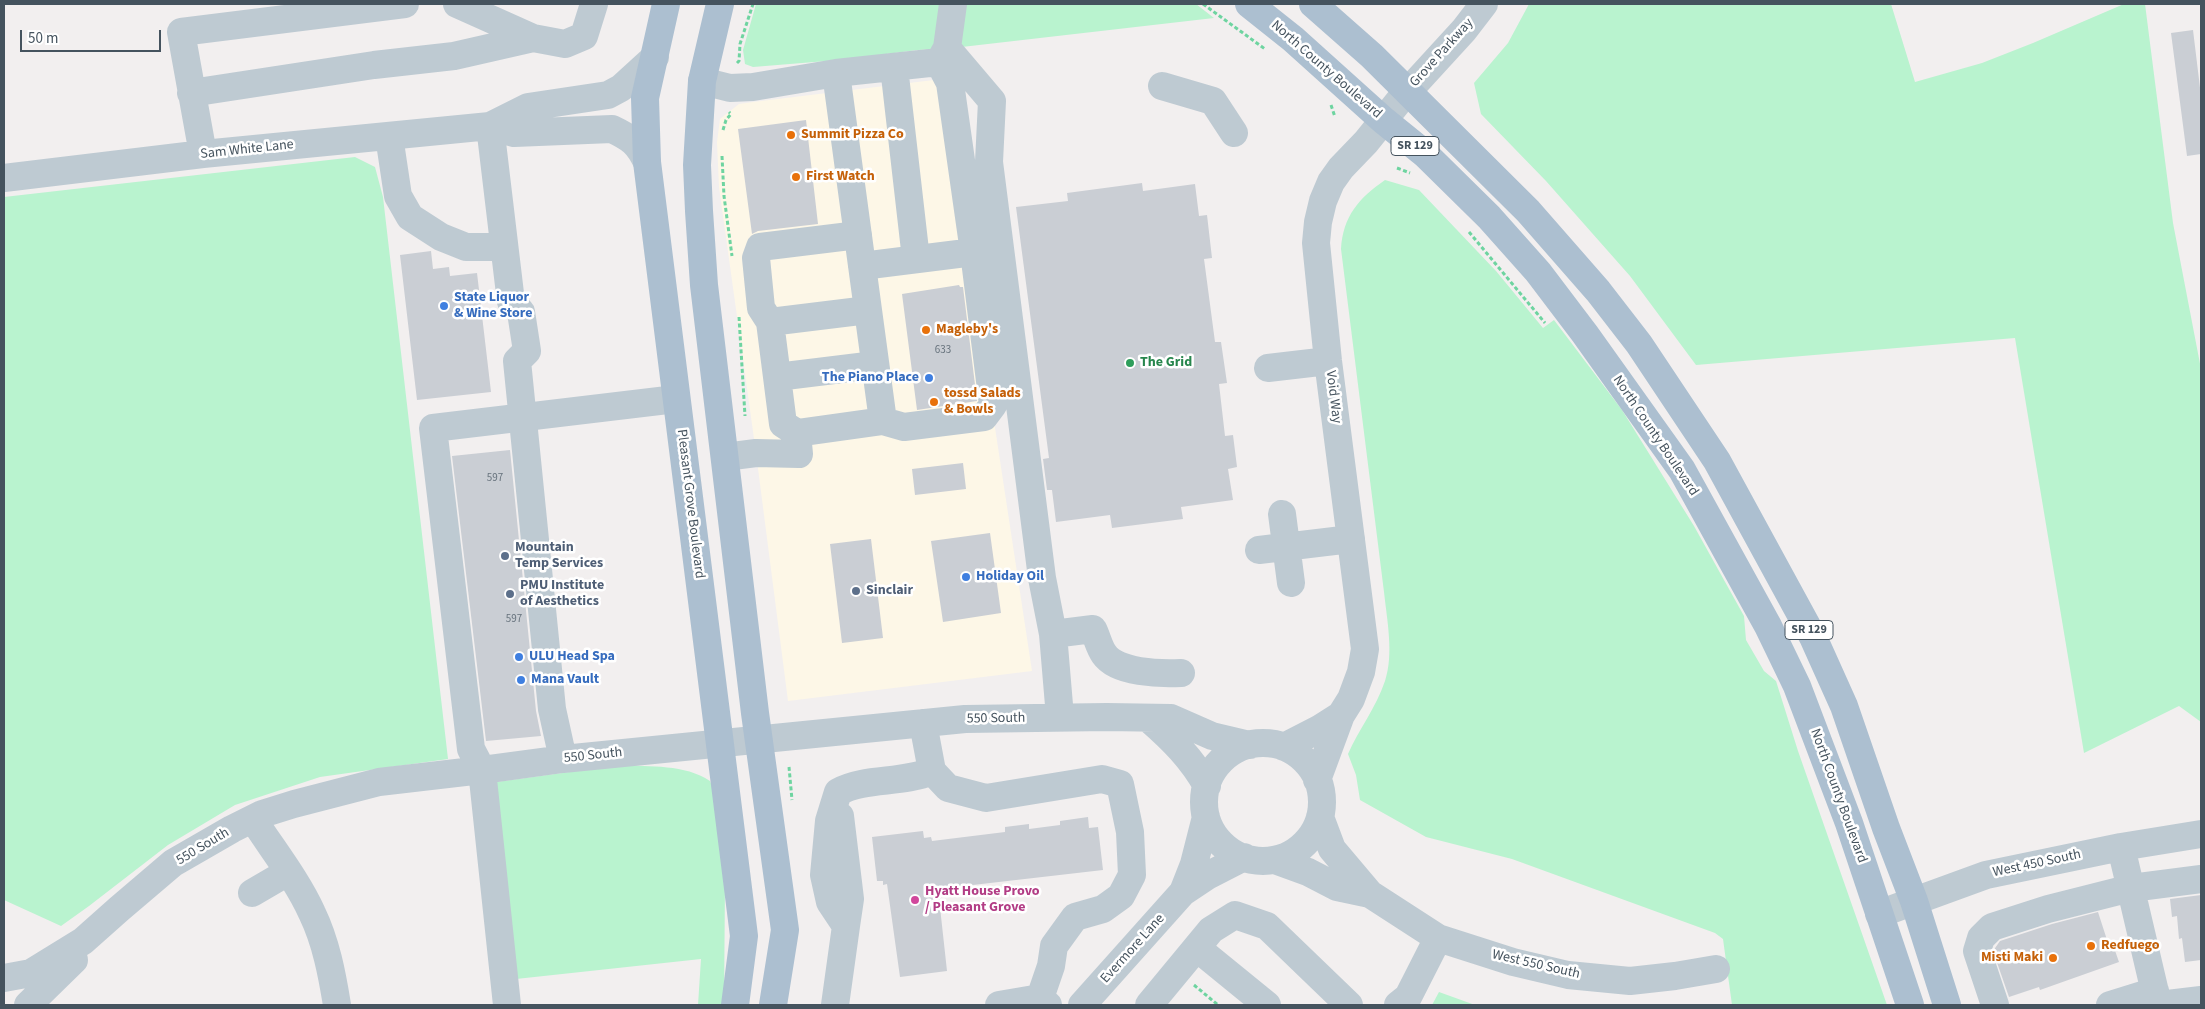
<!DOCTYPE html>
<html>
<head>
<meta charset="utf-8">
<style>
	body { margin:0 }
	#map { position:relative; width:2205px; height:1009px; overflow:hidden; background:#f2efef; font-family:"Source Sans 3",sans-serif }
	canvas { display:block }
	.frame { position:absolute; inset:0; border:5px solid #45535e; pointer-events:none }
	.scale { position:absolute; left:20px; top:30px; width:141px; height:22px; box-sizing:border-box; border:2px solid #45535e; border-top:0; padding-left:6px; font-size:15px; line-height:18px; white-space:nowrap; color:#45535e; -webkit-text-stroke:4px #fff; paint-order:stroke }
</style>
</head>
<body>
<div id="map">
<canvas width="2205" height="1009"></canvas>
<div class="frame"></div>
<div class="scale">50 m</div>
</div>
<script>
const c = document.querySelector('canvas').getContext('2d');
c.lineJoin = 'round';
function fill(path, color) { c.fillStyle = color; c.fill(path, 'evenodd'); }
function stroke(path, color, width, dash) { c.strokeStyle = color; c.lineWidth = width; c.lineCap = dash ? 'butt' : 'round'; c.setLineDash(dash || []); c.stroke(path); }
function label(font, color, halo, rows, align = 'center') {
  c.font = font + ' "Source Sans 3",sans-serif'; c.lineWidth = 5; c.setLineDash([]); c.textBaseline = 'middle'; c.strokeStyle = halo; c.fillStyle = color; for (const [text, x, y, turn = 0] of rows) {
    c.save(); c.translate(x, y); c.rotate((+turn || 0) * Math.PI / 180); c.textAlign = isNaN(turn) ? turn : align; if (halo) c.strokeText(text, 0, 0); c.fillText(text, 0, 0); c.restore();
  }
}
fill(new Path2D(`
	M 942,79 L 1032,671 L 788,701 L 756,453 L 719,187 L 717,142 L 720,119 L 739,104 L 753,102 Z`), '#fdf7e7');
fill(new Path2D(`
	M 756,4 L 1196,4 L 1214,18 L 953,48 L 918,50 L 839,60 L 753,67 L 745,64 L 743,50 Z
	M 1529,4 L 1891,4 L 1915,82 L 1982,63 L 2033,43 L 2124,4 L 2145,4 L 2173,223 L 2201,369 L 2201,722 L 2179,706 L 2084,753 L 2015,338 L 1696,365 L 1630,276 L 1546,181 L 1481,114 L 1474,83 L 1508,43 Z
	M 355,157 L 375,167 L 383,197 L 448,759 L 320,777 L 235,805 L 168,845 L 89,906 L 61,926 L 4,900 L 4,197 Z
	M 1385,180 L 1419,190 L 1496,271 L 1543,328 L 1554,320 L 1622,410 L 1694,526 L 1744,616 L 1746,640 L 1764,671 L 1776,681 L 1798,751 L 1887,1005 L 1732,1005 L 1723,939 L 1715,933 L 1512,859 L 1426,837 L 1360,800 L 1356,775 L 1348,754 C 1359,729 1376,708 1385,681 C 1394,654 1387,620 1384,592 L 1341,249 C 1343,216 1359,198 1385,180 Z
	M 621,765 C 650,767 685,764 710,781 L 714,792 L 725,882 L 724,1005 L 698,1005 L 701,959 L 516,979 L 496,782 Z
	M 1439,992 L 1475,1005 L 1432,1005 Z`), '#b9f3cf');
fill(new Path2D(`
	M 2193,30 L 2201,96 L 2201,154 L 2187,156 L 2171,33 Z
	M 806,120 L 818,224 L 758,231 L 752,234 L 738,129 Z
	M 1142,183 L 1143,191 L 1195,184 L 1199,216 L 1207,215 L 1212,258 L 1204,259 L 1215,342 L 1221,342 L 1227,383 L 1219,384 L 1225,436 L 1233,435 L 1237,467 L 1228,469 L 1233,500 L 1181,507 L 1183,519 L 1112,528 L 1110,515 L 1056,522 L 1052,490 L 1047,490 L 1043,459 L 1049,458 L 1016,207 L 1068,201 L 1067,193 Z
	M 431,251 L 433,269 L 449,267 L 450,276 L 477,273 L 491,392 L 417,400 L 400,255 Z
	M 959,285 L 960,287 L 963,287 L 977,401 L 917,410 L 902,294 Z
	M 510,450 L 536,711 L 541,736 L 486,741 L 452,456 Z
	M 963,463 L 966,489 L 915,495 L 912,469 Z
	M 990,533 L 1001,613 L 943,622 L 931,541 Z
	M 871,539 L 883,638 L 842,643 L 830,544 Z
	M 1088,817 L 1089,828 L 1098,827 L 1103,870 L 938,889 L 947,971 L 900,977 L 887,884 L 883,885 L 883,881 L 877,881 L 872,837 L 923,831 L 924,838 L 931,837 L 932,841 L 1005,832 L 1005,827 L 1029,824 L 1029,829 L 1060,825 L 1060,821 Z
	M 2201,895 L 2201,960 L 2185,962 L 2182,938 L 2179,939 L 2177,916 L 2172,917 L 2170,899 Z
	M 2098,912 L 2108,943 L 2112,942 L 2119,962 L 2040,990 L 2039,987 L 2009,997 L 1993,951 L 2000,941 L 2052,924 Z`), '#caced4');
stroke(new Path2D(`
	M 1203,4 L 1265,49
	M 737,63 L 739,61 L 740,44 L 753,4
	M 1331,105 L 1335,117
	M 723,130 L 726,120 L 731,114 L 729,112
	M 722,156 L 724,196 L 732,256
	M 1397,168 L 1410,173
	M 1469,232 L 1545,323
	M 739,317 L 745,416
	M 789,767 L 792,800
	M 1194,985 L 1218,1005`), '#6ed4a0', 3, [4, 2.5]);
stroke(new Path2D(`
	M 457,4 L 533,38 L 565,44 L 584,36 L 594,4
	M 947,48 L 992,101 L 989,162 L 1042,578 L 1053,634 L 1060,717
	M 939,62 L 947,48 L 953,4
	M 894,67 L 916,259
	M 836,73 L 868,310
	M 702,81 L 730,88 L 753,87 L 836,73 L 939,62
	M 1162,86 L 1213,101 L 1234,133
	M 191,93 L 374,65 L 454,56 L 533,38
	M 490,126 L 511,302 L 521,312 L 527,351 L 517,361 L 552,709 L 563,759
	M 490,126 L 514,133 L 612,129 C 631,138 638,143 647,162
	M 389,136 L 398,196 L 410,217 L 441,237 L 466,247 L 504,247
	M 203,154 L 181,32 L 405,4
	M 4,178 L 203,154 L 490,126 L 528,107 L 608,95 L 621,88 L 655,57
	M 862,266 L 974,252 L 950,83 L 939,62
	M 770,322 L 761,308 L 756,258 L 760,247 L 858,235
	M 1268,368 L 1328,361
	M 777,377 L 875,365
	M 883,421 L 904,427 L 984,417 L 993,405 L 974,252
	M 725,457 L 756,453 L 799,454 L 797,433 L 783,424 L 770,322 L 868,310 L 883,421 L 797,433
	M 1282,514 L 1291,583
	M 1259,550 L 1351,539
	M 1053,634 L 1093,629 C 1097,637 1099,647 1104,654 C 1117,673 1160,674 1181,673
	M 1149,719 C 1173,740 1192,759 1207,786
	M1204 802a59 59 0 1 1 118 0a59 59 0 1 1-118 0Z
	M 1284,747 L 1319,729 L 1341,715
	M 932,771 L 948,788 L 986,798 L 1102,779 L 1120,784 L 1130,832 L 1132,875 L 1121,896 L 1103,909 L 1075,917 L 1054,946 L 1051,966 L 1040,998
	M 1317,780 L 1341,715 L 1351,699 L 1361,672 L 1365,649 L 1328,361 L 1316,243 L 1318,222 L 1323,201 L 1331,182 L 1341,168 L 1366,142 L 1399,101 L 1464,30 L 1484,4
	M 840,816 L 850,899 L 846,926
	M 1320,817 L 1332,849 L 1370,894 L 1438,938 L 1513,962 L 1568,975 L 1630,981 L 1675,976 L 1716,969
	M 253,819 C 273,850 297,880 312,913 C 326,942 332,974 337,1005
	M 2121,847 L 2158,1005
	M 1275,860 L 1308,872 L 1337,887 L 1370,894
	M 1183,892 L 1194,864 L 1206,817
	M 252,893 L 288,872
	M 1879,914 L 1986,875 L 2121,847 L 2201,834
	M 1197,948 L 1267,1005
	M 4,978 L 31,973 L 83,941 L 119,909 L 173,863 L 232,829 L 262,814 L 294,804 L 379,782 L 482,770 L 563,759 L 965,719 L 1107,717 L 1171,718 L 1212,736 L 1250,745
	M 28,1005 L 74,960
	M 507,1005 L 482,770 L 471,749 L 433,428 L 676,399
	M 835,1005 L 846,926 L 830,902 L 824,875 L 829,821 L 838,792 C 866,777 901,784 932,771 L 923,723
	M 999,1005 L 1040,998 L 1048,1005
	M 1082,1005 L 1183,892 L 1207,876 L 1244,857
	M 1149,1005 L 1211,930 L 1235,915 L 1267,926 L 1349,1005
	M 1398,1005 L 1408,997 L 1438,938
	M 1995,1005 L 1977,951 L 1981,938 L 1992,927 L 2048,909 L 2131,888 L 2201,879
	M 2110,1005 L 2155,991
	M 2159,1005 L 2201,1000`), '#becad2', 28);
stroke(new Path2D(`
	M 666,4 L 645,98 L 647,162 L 744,936 L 735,1005
	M 720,4 L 702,81 L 697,165 L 699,211 L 704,285 L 755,713 L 785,930 L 773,1005
	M 1249,4 L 1293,39 L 1383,120 L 1425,154 L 1489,217 L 1538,272 L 1585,334 L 1682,470 L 1768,626 L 1797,686 L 1849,823 L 1910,1005
	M 1313,4 L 1372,56 L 1528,211 L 1598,291 L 1639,344 L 1717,461 L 1813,637 L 1844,706 L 1886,828 L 1914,901 L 1947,1005`), '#acbfd0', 28);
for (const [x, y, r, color] of [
	[791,135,5,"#e8710a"],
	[796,177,5,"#e8710a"],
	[444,306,5,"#3f7fe0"],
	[926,330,5,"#e8710a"],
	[1130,363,5,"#2e9e5b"],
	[929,378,5,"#3f7fe0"],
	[934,402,5,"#e8710a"],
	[505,556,5,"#5c6f8a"],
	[966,577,5,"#3f7fe0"],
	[856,591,5,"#5c6f8a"],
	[510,594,5,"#5c6f8a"],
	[519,657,5,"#3f7fe0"],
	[521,680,5,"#3f7fe0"],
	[915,900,5,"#d1479c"],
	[2091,946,5,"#e8710a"],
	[2053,958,5,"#e8710a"]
]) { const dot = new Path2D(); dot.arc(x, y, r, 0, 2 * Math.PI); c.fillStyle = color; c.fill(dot); stroke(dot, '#fff', 2); }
label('11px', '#66727c', null, [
	["633",943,351],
	["597",495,479],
	["597",514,620]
]);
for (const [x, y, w] of [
	[1415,146,48],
	[1809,630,48]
]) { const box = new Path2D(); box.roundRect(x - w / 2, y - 9.5, w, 19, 4); c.fillStyle = '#fff'; c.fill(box); stroke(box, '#45535e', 1); }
label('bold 12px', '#45535e', null, [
	["SR 129",1415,146],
	["SR 129",1809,630]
]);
label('14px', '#45535e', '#fff', [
	["Grove Parkway",1442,53,-48],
	["North County Boulevard",1326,70,41],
	["Sam White Lane",247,150,-6],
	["Void Way",1333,397,83],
	["North County Boulevard",1655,436,56],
	["Pleasant Grove Boulevard",690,504,83],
	["550 South",996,719,-1],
	["550 South",593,756,-6],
	["North County Boulevard",1838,796,70],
	["550 South",203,847,-31],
	["West 450 South",2037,864,-12],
	["Evermore Lane",1133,949,-48],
	["West 550 South",1536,965,13]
]);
label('bold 14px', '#c56008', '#fff', [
	["Summit Pizza Co",801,135],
	["First Watch",806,177],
	["Magleby's",936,330],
	["tossd Salads",944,394],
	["& Bowls",944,410],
	["Redfuego",2101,946],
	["Misti Maki",2043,958,"right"]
], 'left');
label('bold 14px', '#366cbe', '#fff', [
	["State Liquor",454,298],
	["& Wine Store",454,314],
	["The Piano Place",919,378,"right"],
	["Holiday Oil",976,577],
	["ULU Head Spa",529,657],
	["Mana Vault",531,680]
], 'left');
label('bold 14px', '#27864d', '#fff', [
	["The Grid",1140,363]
], 'left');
label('bold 14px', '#4e5e75', '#fff', [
	["Mountain",515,548],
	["Temp Services",515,564],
	["PMU Institute",520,586],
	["of Aesthetics",520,602],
	["Sinclair",866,591]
], 'left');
label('bold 14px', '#b23c85', '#fff', [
	["Hyatt House Provo",925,892],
	["/ Pleasant Grove",925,908]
], 'left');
</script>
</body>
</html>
